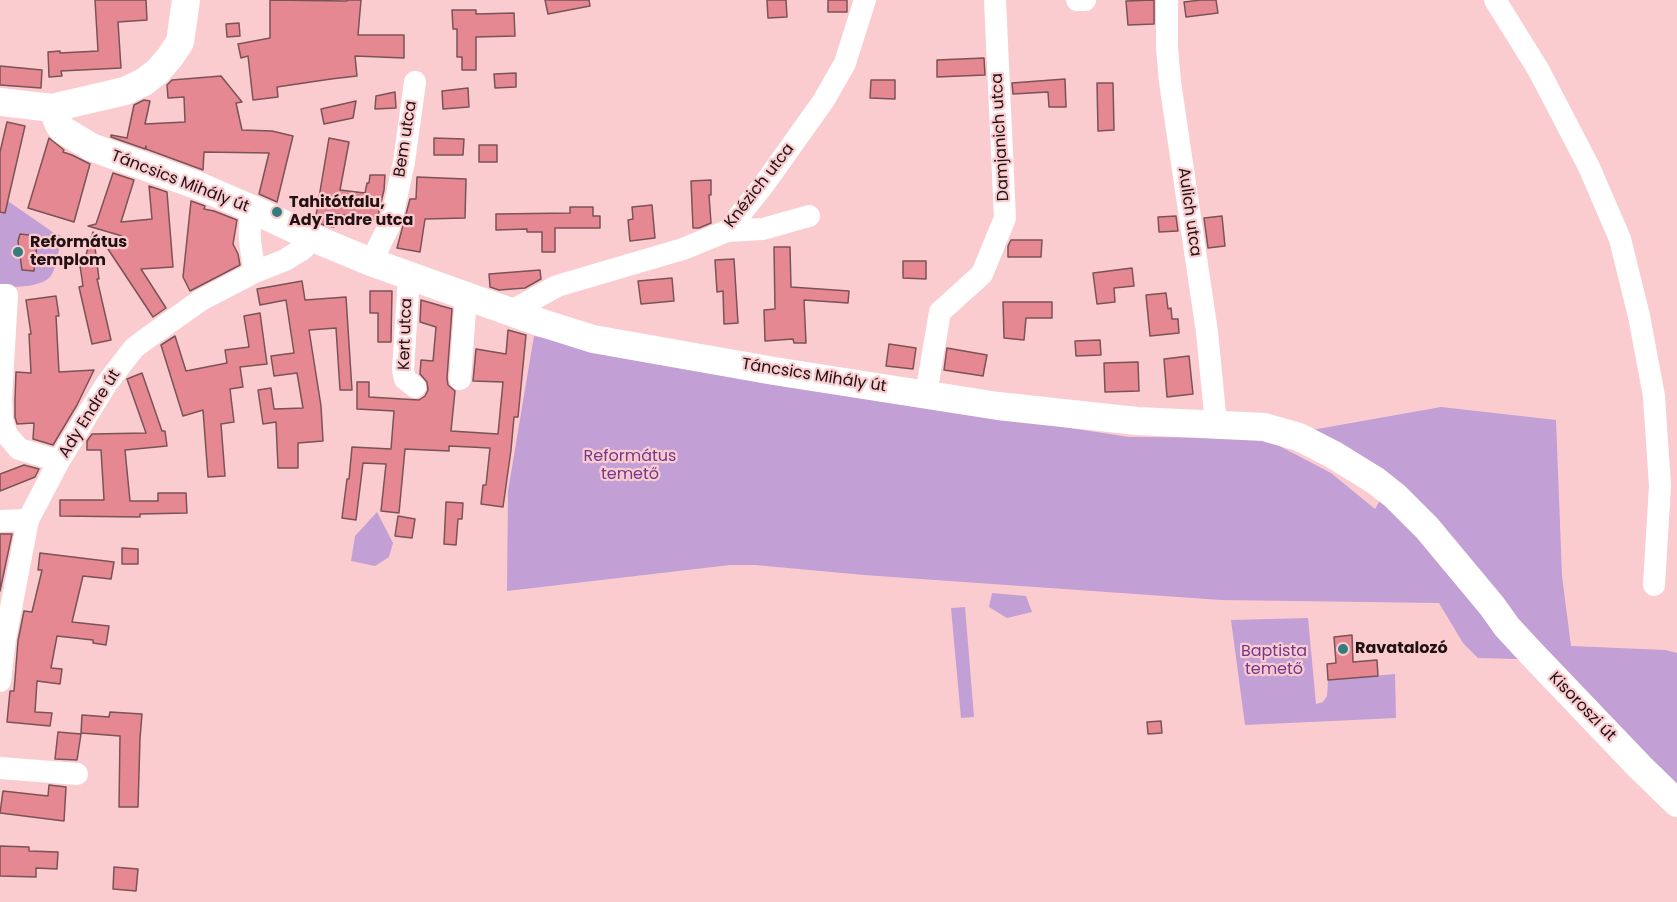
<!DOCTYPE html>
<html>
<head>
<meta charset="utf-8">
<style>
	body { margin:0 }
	canvas { display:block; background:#facccf }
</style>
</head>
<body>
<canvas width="1677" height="902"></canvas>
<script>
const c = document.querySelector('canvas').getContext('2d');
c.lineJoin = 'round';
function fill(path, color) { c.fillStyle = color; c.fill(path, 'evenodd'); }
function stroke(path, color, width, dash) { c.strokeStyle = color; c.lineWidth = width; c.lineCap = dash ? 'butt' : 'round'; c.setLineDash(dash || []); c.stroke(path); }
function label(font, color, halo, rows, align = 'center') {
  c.font = font + ' Poppins,sans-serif'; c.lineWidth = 4.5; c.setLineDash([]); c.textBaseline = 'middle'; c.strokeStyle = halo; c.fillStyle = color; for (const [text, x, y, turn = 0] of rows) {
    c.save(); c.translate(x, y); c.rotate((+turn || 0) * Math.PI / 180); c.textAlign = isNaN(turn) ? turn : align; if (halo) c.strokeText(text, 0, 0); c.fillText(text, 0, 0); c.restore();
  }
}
fill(new Path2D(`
	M 0,199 L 5,199 L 54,233 L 62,236 C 59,247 57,269 50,277 C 41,287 13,288 0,286 Z
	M 534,336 L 783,384 L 1129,437 L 1264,438 L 1331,473 L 1375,509 L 1389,485 L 1306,431 L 1441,407 L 1556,420 L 1562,576 L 1571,646 L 1665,650 L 1677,653 L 1677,792 L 1579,689 L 1517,659 L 1478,658 L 1463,643 L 1439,603 L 1221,600 L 864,575 L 755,565 L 730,565 L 507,591 L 508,491 Z
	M 377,512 L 393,543 L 389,557 L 375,566 L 351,561 L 355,536 Z
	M 992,593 L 1026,596 L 1032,612 L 1007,618 L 989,607 Z
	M 965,607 L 974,717 L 961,718 L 951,608 Z
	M 1308,618 L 1316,704 L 1323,702 L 1327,696 L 1328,680 L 1395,674 L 1396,718 L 1245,725 L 1231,620 Z`), '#c29fd5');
const building = new Path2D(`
	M 95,0 L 146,0 L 147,20 L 118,22 L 121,68 L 61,71 L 62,76 L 49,77 L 48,52 L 60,51 L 60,53 L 98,51 Z
	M 270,0 L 347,1 L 347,0 L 361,0 L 358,35 L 404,35 L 404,58 L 355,56 L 357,76 L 331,79 L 277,87 L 278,97 L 253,100 L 248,56 L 241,58 L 238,44 L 270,38 Z
	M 545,0 L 589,0 L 590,6 L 548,14 Z
	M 767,0 L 786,0 L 787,17 L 768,18 Z
	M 828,0 L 847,0 L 847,12 L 828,12 Z
	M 1154,0 L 1154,24 L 1128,25 L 1126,1 Z
	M 1201,0 L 1216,0 L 1218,13 L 1186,17 L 1184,2 Z
	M 452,10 L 476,10 L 476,14 L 514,13 L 515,36 L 476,37 L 476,70 L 462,70 L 462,57 L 457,57 L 457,29 L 453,29 Z
	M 239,23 L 240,36 L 227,37 L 226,24 Z
	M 984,58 L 985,75 L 937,77 L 937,60 Z
	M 0,66 L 42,70 L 41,88 L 0,85 Z
	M 516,73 L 516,87 L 495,88 L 494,74 Z
	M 221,76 L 242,102 L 236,103 L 242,130 L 272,131 L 293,136 L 277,202 L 259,194 L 269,153 L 204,152 L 203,170 L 146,149 L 146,146 L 145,149 L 111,137 L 111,135 L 127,138 L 134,105 L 144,100 L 150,101 L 145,124 L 185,122 L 184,97 L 168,98 L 167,85 L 172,80 Z
	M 1065,79 L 1066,107 L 1049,107 L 1048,92 L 1013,94 L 1012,83 Z
	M 871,80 L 895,80 L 895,99 L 870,98 Z
	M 1097,83 L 1113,83 L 1114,130 L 1098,131 Z
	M 468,88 L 469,107 L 443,109 L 442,91 Z
	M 395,92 L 396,108 L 375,109 L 376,96 Z
	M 356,101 L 353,118 L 324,124 L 321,109 Z
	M 7,122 L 25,126 L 5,213 L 0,212 L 0,152 Z
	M 49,138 L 64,150 L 63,152 L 72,155 L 90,164 L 74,222 L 28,208 Z
	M 329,138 L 349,142 L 340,190 L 365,193 L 367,183 L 369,183 L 370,175 L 385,175 L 384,190 L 377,220 L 336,214 L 334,227 L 326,226 L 315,221 Z
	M 434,138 L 464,139 L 463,155 L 434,155 Z
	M 479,145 L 497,145 L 497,162 L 479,162 Z
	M 113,173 L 134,180 L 121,222 L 152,219 L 149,186 L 167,192 L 173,267 L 141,269 L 166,308 L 153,317 L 104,243 L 120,245 L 122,236 L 88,226 L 96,224 Z
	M 417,177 L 466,179 L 465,218 L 425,219 L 420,252 L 397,248 L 410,199 L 416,199 Z
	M 711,180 L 711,195 L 709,195 L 711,223 L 699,228 L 693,228 L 691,181 Z
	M 191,201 L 205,206 L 204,209 L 214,211 L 237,220 L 233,244 L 238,254 L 240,265 L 190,291 L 183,277 Z
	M 652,205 L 655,238 L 630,241 L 628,220 L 633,219 L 632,207 Z
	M 570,207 L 593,207 L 593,216 L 600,216 L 600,228 L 555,228 L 555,252 L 542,252 L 542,232 L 527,232 L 527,229 L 496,230 L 496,214 L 570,213 Z
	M 1176,216 L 1178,231 L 1159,232 L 1158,217 Z
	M 1222,216 L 1225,246 L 1208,248 L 1204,218 Z
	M 93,232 L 99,279 L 97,279 L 111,340 L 92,344 L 79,287 L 83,286 L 79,259 L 84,261 Z
	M 20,234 L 38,236 L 34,271 L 22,270 L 18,241 Z
	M 1011,240 L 1042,240 L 1041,257 L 1008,257 L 1008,246 Z
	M 774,247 L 790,247 L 791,287 L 849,291 L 848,303 L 804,300 L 806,343 L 794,343 L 793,339 L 765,341 L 764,310 L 775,309 Z
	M 734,259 L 738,323 L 724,324 L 723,291 L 717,292 L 715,260 Z
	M 903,261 L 926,261 L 926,279 L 903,278 Z
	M 1132,268 L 1134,286 L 1114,288 L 1115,302 L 1097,304 L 1093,273 Z
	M 540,270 L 541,279 L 525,288 L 499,290 L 490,287 L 489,274 Z
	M 672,278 L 674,301 L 641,304 L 638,281 Z
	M 302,281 L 305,300 L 346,297 L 352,390 L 340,390 L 336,328 L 309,330 L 321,406 L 323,441 L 298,443 L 298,468 L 278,468 L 276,422 L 263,424 L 258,390 L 271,388 L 274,409 L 303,408 L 297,373 L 274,376 L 271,356 L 294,353 L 286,300 L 260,305 L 257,289 Z
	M 370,291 L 392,291 L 391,342 L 378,342 L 378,313 L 370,313 Z
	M 1166,293 L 1168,309 L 1171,308 L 1172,319 L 1178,319 L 1179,333 L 1150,336 L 1146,295 Z
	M 56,296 L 59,316 L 56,316 L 59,372 L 94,370 L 77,405 L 53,445 L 33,439 L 34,423 L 17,424 L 15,417 L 15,399 L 16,372 L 31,373 L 29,334 L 31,334 L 26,300 Z
	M 421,300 L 452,309 L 447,378 L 448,385 L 455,391 L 451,431 L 498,434 L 503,382 L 473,381 L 476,349 L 506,354 L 508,330 L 526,335 L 518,417 L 514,417 L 511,450 L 503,507 L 481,504 L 483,485 L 486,485 L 490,448 L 449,446 L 449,451 L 405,449 L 399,513 L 381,511 L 386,464 L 363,463 L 356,520 L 342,518 L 347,479 L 349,479 L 352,447 L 391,449 L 394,411 L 357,409 L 357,382 L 369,382 L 369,397 L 419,400 L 425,396 L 428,390 L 427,382 L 420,374 L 421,360 L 433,361 L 436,327 L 420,322 Z
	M 1003,302 L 1052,302 L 1052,318 L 1026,318 L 1024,340 L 1004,338 Z
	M 260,313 L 267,364 L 240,367 L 243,387 L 230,389 L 234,422 L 221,424 L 225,476 L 208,477 L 203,410 L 183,416 L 161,345 L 175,336 L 186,371 L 227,363 L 225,350 L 249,347 L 244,316 Z
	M 1100,340 L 1101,355 L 1076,356 L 1075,341 Z
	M 889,344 L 916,348 L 913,369 L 886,366 Z
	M 947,348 L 987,355 L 983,376 L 944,370 Z
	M 1189,356 L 1193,394 L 1167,397 L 1164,359 Z
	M 1138,362 L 1139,391 L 1105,392 L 1104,363 Z
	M 142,373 L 162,431 L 165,431 L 167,446 L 125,450 L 130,501 L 158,501 L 158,493 L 186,493 L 187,513 L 140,514 L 140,517 L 60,516 L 60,500 L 104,500 L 101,450 L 87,450 L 87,441 L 92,434 L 146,433 L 127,379 Z
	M 24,465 L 39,469 L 35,477 L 0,491 L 0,474 Z
	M 446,502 L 463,503 L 462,519 L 458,519 L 456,545 L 444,544 Z
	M 398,516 L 415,519 L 412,538 L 395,536 Z
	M 0,534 L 12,534 L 0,591 Z
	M 122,548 L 138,549 L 138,564 L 122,564 Z
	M 40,553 L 114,562 L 111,579 L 83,576 L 72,622 L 109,626 L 106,645 L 93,643 L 93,640 L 57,636 L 51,668 L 62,669 L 60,684 L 37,681 L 35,712 L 52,713 L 50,726 L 7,722 L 10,691 L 14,691 L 18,641 L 24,611 L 32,612 L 42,570 L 38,570 Z
	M 1352,635 L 1353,662 L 1377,660 L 1378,676 L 1328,680 L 1327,664 L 1336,663 L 1334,637 Z
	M 110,712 L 142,714 L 140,738 L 138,807 L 119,807 L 120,736 L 81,733 L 82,715 L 109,717 Z
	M 1161,721 L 1162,733 L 1148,734 L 1147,722 Z
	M 58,732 L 81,734 L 77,760 L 55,759 Z
	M 49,785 L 66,787 L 64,821 L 0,813 L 3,791 L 48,796 Z
	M 0,846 L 29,847 L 29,851 L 58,852 L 57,869 L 36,868 L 36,877 L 0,876 Z
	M 114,867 L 138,869 L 136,891 L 113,889 Z`);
fill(building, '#e58891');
stroke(building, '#7a5357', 1.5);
stroke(new Path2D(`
	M 1077,0 L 1085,0
	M 1167,0 L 1167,48 L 1170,82 L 1207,332 L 1216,424
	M 1495,0 L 1538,69 L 1589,167 L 1620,239 L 1639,316 L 1654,396 L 1660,486 L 1654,585
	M 252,209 C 247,230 251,251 255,272
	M 727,231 L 763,229 L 809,216
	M 371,262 L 391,222 L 404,162 L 415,82
	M 409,276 L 403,370 L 405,379 L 415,387
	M 0,295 L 7,295 L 1,399 L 2,420 L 7,435 L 19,449 L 59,461
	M 510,312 L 557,286 L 683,249 L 727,231 L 765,183 L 824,100 L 845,63 L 865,0
	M 460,379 L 466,296
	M 926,394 L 940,312 L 982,274 L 1005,218 L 995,0
	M 0,521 L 28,520
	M 0,681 L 5,639 L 28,520 L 59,461 L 107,383 L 134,348 L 146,339 L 201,300 L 255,272 L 285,260 L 303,249 L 313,238
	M 0,768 L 77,774`), '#fff', 22);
stroke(new Path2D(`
	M 0,102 L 52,108 L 125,91 L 144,82 L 158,71 L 170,57 L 180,42 L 186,0
	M 52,108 L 59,125 L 63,130 L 91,147 L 199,186 L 252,209 L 313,238 L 371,262 L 539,322 L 593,339 L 774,371 L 998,406 L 1137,421 L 1264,427 L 1299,437 L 1334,455 L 1376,481 L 1395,496 L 1427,528 L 1492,606 L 1507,627 L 1532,654 L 1640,767 L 1677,803`), '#fff', 28);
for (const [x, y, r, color] of [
	[277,212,6,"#347d7c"],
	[18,252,6,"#347d7c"],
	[1343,649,6,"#347d7c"]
]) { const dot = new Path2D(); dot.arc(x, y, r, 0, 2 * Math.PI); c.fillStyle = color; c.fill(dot); stroke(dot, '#facccf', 2); }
label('16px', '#211112', '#facccf', [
	["Damjanich utca",1001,137,-93],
	["Bem utca",406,139,-81],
	["Táncsics Mihály út",180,182,21],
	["Knézich utca",760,186,-52],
	["Aulich utca",1189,212,82],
	["Kert utca",406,334,-88],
	["Táncsics Mihály út",814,376,9],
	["Ady Endre út",90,414,-58],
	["Kisoroszi út",1582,707,46]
]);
label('bold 16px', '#211112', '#facccf', [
	["Tahitótfalu,",289,203],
	["Ady Endre utca",289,221],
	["Református",30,243],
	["templom",30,261],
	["Ravatalozó",1355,649]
], 'left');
label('16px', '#72388d', '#facccf', [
	["Református",630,457],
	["temető",630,475],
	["Baptista",1274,652],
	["temető",1274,670]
]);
</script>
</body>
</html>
